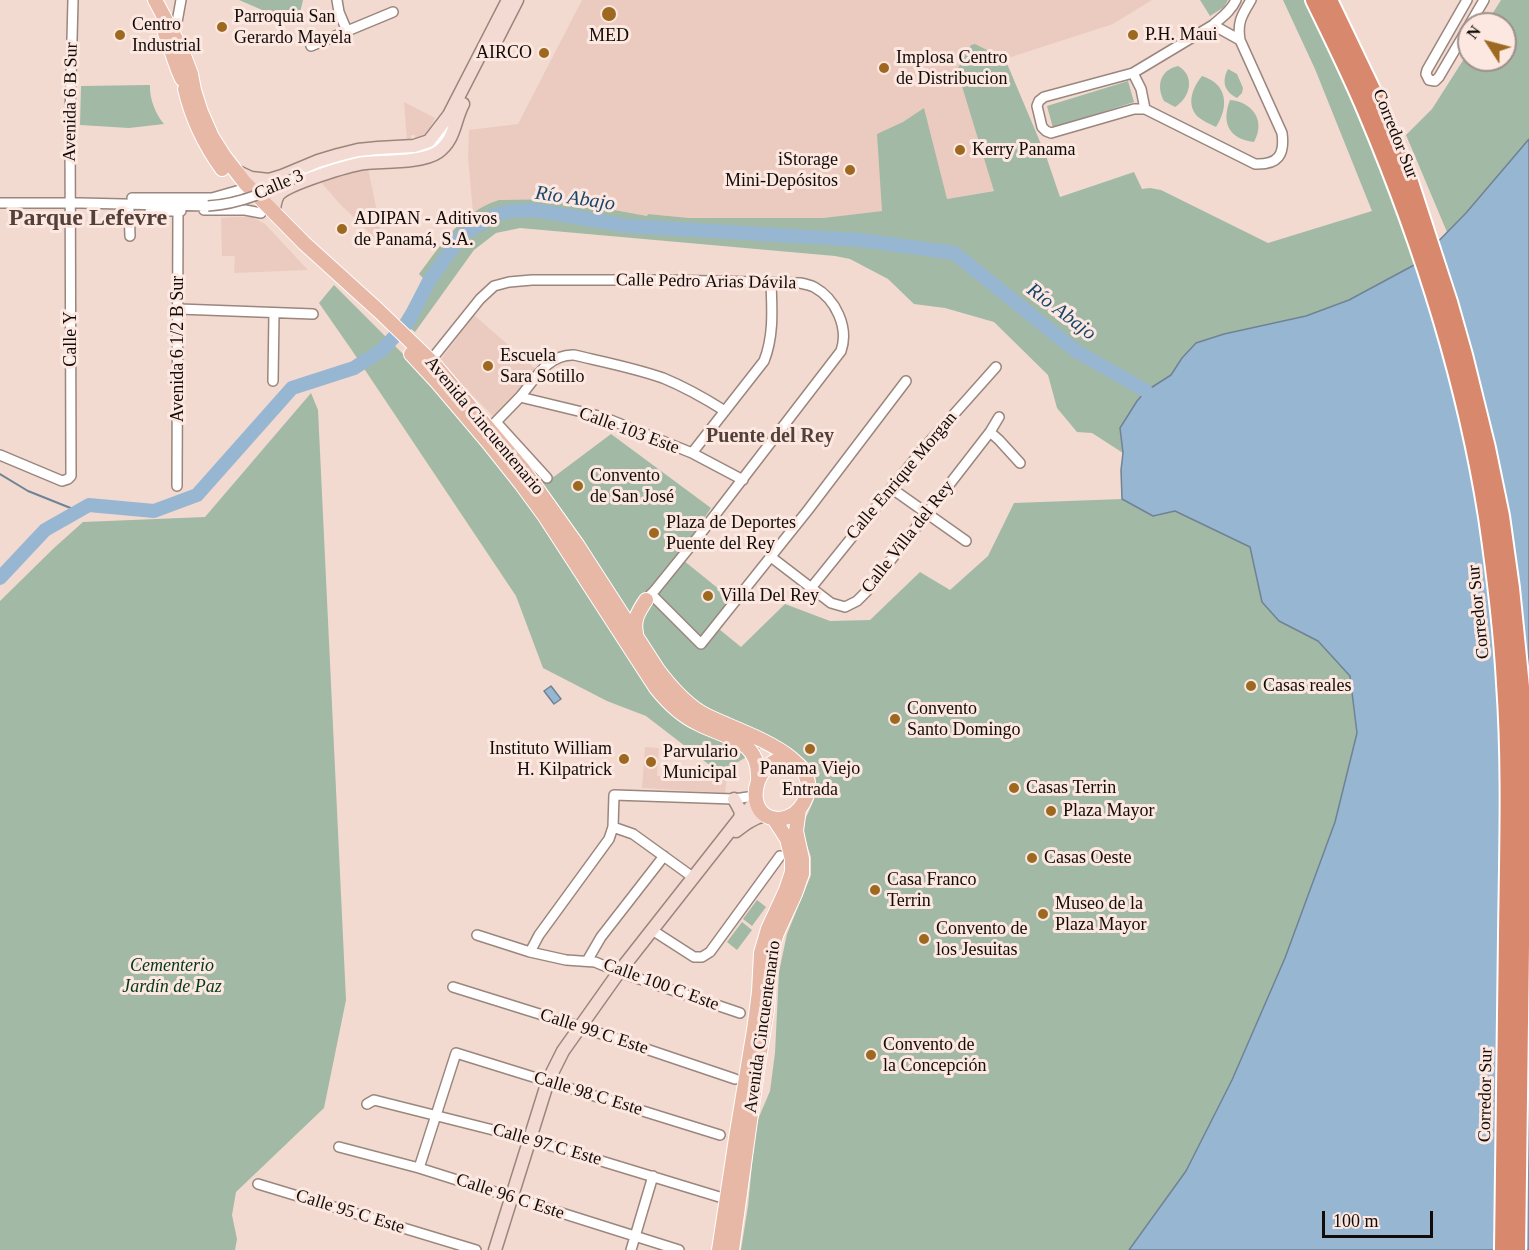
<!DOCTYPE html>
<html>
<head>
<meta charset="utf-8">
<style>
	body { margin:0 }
	#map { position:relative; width:1529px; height:1250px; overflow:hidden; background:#f2dad0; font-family:Georgia,serif }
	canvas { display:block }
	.north { position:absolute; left:1457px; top:12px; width:60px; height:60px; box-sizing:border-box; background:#fce8e0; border:2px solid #9e908a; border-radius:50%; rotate:306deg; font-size:16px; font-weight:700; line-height:24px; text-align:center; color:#120b08 }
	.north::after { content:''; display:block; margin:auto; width:21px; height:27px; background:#9d6920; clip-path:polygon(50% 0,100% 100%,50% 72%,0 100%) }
	.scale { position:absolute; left:1322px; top:1211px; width:111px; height:27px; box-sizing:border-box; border:3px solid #120b08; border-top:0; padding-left:8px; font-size:18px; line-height:21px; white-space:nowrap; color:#120b08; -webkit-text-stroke:4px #fce8e0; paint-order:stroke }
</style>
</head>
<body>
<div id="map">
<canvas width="1529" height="1250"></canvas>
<div class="north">N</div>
<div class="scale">100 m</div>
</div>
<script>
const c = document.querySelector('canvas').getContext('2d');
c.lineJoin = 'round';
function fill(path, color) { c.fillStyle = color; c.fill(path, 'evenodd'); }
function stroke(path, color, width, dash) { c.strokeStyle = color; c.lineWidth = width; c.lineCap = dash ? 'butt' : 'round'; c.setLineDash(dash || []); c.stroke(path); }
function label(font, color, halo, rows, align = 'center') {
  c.font = font + ' Georgia,serif'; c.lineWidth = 6; c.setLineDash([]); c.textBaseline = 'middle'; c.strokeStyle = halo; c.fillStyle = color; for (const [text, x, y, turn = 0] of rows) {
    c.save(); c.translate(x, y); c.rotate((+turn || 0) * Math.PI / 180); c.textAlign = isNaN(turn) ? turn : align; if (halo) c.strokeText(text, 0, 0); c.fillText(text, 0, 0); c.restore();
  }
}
fill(new Path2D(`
	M 582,0 L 1152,0 L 1113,24 L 1005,59 L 1046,156 L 1019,186 L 883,211 L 823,218 L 689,218 L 648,214 L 647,216 L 554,199 L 499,200 L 492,202 L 473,213 L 468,157 L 469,130 L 518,124 Z
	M 404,102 L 435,118 L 424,139 L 415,140 L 415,135 L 411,135 L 411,141 L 407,141 Z
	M 368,168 L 383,241 L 381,244 L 339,203 L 319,180 L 346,172 Z
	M 233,217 L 252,217 L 265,224 L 308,270 L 234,273 L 235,256 L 222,256 L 221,218 Z
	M 474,315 L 538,371 L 496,419 L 439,362 Z
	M 645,747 L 659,748 L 657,776 L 727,777 L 725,793 L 642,788 Z`), '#ebcbbf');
fill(new Path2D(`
	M 239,0 L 303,0 L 297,25 Z
	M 1200,0 L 1228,0 L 1224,7 L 1210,16 Z
	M 1283,0 L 1308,0 L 1383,167 L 1416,264 L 1447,232 L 1406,135 L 1432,109 L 1469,51 L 1469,60 L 1505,60 L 1505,24 L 1486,24 L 1501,0 L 1529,0 L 1529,489 L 1321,436 L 1529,1250 L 741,1250 L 748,1206 L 756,1124 L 770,1091 L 775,1053 L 779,972 L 787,934 L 811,875 L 811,857 L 801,827 C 813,805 827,777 803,758 C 794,751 783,746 774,740 L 720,773 L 646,716 L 607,701 L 543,668 L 516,596 L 351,349 L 319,303 L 334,285 L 426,377 L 523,492 L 555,476 L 611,434 L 711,508 L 678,556 L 730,598 L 719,629 L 741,647 L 785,604 L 830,621 L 870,620 L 920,572 L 950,590 L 988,556 L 1014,503 L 1122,499 L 1121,470 L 1123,453 L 1092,433 L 1077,432 L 1057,408 L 1048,375 L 994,322 L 945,308 L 914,304 L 888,279 L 850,259 L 835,256 L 520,228 L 496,233 L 474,250 L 415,332 L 400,320 L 425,280 L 419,274 C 441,245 462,211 499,200 L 554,199 L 647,216 L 648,214 L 689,218 L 823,218 L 882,211 L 877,134 L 903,122 L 924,108 L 947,199 L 994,191 L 957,70 L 971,45 L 975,44 L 1005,59 L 1046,156 L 1060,197 L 1134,172 L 1142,189 L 1150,188 L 1161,190 L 1268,243 L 1372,211 L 1315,69 Z
	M 1178,66 C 1196,76 1190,98 1175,107 L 1164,101 C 1156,86 1160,70 1178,66 Z
	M 1228,69 L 1237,74 L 1243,88 L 1242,93 L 1237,98 C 1225,92 1221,82 1228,69 Z
	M 1202,76 C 1228,84 1229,107 1216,127 C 1210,124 1203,121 1198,117 C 1186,105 1192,88 1202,76 Z
	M 1128,81 L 1134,102 L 1053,128 L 1047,106 Z
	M 146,85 L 150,85 C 149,98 156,115 164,124 L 129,128 L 80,125 L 81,86 Z
	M 1230,100 C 1253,102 1266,121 1254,142 C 1229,139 1221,123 1230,100 Z
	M 311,393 L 318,410 L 346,1000 L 324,1108 L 236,1192 L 232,1215 L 237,1239 L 235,1250 L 0,1250 L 0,601 L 54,548 L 83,522 L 205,517 Z
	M 757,900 L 766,907 L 752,926 L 743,919 Z
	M 742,922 L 752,930 L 737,950 L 727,942 Z`), '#a2b9a6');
const water = new Path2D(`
	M 1529,139 L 1529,1250 L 1129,1250 L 1186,1171 L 1232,1080 L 1285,958 L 1335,822 L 1357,733 L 1350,676 L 1318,641 L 1279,621 L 1262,602 L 1250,547 L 1175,511 L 1153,516 L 1122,499 L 1121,470 L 1123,453 L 1120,428 L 1137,401 L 1146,391 L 1171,375 L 1182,358 L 1196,343 L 1224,334 L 1306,316 L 1349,300 L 1416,264 L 1466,213 Z
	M 551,686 L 561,699 L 554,704 L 544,691 Z`);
fill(water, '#97b6d2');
stroke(water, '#6f8395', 1.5);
stroke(new Path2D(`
	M 0,474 L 28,491 L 78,511`), '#6f8395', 2);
stroke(new Path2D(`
	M 0,578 L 45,530 L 89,505 L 154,511 L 197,495 L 292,388 L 354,368 L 382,350 L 408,322 L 429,281 L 462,235 L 497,214 L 512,211 L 533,210 L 628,226 L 860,240 L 954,253 L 1076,351 L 1146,391`), '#97b6d2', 14);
const street = new Path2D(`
	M 337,0 L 339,12 L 347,31
	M 1236,0 C 1231,11 1222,17 1213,25 L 1133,73 L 1044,97 L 1039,101 L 1037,106 L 1042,127 L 1046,131 L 1051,133 L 1134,109 L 1145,109 L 1255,164 C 1278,165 1285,155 1282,133 L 1240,40 C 1237,22 1242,15 1251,0
	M 1467,0 L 1427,70 L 1426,74 L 1429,80 L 1435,81 L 1439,77 L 1469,26
	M 177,22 L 181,0
	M 1470,24 L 1484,0
	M 1213,25 L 1240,40
	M 311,46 L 393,12
	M 1133,73 L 1141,89 L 1145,109
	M 301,175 L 342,162 L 361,158 L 423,152 C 436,147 443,139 450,127
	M 132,198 L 212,198 L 240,190
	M 0,203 L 80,203 L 208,206
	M 129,210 L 130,236
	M 204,210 L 245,210 L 261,213
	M 150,211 L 181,211
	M 179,309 L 313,314
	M 431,360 L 480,299 L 494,286 L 509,282 L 532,280 L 666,280 L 800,283 C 805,284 810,285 814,287 C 836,299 849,328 841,351 L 698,537 L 655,590 L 643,603
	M 273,381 L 274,313
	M 520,397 C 535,379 548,354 574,355 C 604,362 635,368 663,378 C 685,387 706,399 725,411
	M 496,422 L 547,478
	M 489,429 L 520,397 L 603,417 L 692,453 L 743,480
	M 990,432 L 999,440 L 1020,463
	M 692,453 L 764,361 C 774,336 772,309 771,283
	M 0,455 L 62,481 L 68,479 L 71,476 L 70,118 L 73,0
	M 177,486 L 178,212
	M 891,488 L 966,541
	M 771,557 L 831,603 L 845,607 L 857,601 L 866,592 L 990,432 L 999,417
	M 811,588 L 923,449 L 996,367
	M 651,594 L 701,644 L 808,510 L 906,381
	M 613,827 L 633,834 L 694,878
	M 652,930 L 694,957 L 702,957 L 710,952 L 780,856
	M 477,935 L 530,952 L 566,960 L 595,962 L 619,972 L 740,1013
	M 530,952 L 539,935 L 609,839 L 613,827 L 614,795 L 734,799 L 755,796
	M 587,961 L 601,937 L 664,856
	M 453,987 L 581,1027 L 735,1079
	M 367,1104 L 374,1100 L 529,1139 L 726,1199
	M 339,1147 L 419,1168 L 679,1250
	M 419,1168 L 456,1053 L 720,1135
	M 258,1184 L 476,1250
	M 631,1250 L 653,1176`);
const secondary = new Path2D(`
	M 495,43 L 517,0
	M 236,171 L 251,178 L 269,180 L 282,176 L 318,161 L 338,155 L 358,150 L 378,148 L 414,146 L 429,141 L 449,115 L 508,0
	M 274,213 C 274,207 275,201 278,195 C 287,184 349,165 365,163 C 384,161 422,163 438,152 C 455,140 454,121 463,104
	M 734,799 L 741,812 L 740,818
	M 736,831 C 745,824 753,818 765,815
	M 495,1250 L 548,1081 L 563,1051 L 619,972 L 740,818 L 756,801`);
const primary = new Path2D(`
	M 155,0 L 177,41 L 180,45 L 191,74 L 194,90 L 201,112 L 212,137 L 224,156 L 245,183 L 304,243 L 379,311 L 434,364 L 523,469 L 578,546 L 658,670 C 670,686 683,701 700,712 C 728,730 839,756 800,808 C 794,816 782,821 772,818 C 740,810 759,748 794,761
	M 165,33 L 178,70 L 182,79
	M 185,89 C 192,119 204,144 222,169
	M 411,354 L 437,382 L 487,441 L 522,485 L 544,515 L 656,688 C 668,703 681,716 699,724 C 728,739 760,739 758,780
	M 636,633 C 633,619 639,611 646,600
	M 719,1250 L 736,1138 L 754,1030 L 759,992 L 761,953 L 768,929 L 786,890 L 792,872 L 792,860 L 787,839 L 774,819
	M 732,1250 L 757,1071 L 767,1009 L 770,956 L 777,933 L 795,894 L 802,874 L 802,859 L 796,831 L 799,809`);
const highway = new Path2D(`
	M 1314,0 C 1332,37 1350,73 1366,111 C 1421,241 1465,378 1487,517 C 1495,572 1502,628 1505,683 C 1511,767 1508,851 1507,935 C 1506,1040 1505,1145 1503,1250
	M 1329,0 L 1377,100 L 1408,176 L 1449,302 L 1464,355 L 1487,448 L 1501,516 L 1511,588 L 1521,687 L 1523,791 L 1517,1250`);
stroke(street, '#9b867d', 12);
stroke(secondary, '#9b867d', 15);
stroke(primary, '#fff', 16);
stroke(highway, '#fff', 20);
stroke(street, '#fff', 9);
stroke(secondary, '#f3dbd3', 12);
stroke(primary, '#e8b8a7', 14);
stroke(highway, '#d8886d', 16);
const streetBridge = new Path2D(`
	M 208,206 C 242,204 271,190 301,175`);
stroke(streetBridge, '#9b867d', 12, []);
stroke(streetBridge, '#fff', 9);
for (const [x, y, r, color] of [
	[609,14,8,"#9d6920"],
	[222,27,6,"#9d6920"],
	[120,35,6,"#9d6920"],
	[1133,35,6,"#9d6920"],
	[544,53,6,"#9d6920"],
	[884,68,6,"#9d6920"],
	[960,150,6,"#9d6920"],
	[850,170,6,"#9d6920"],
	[342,229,6,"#9d6920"],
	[488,366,6,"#9d6920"],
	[578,486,6,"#9d6920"],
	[654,533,6,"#9d6920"],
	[708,596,6,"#9d6920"],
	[1251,686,6,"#9d6920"],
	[895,719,6,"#9d6920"],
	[810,749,6,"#9d6920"],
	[624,759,6,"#9d6920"],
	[651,762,6,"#9d6920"],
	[1014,788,6,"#9d6920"],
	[1051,811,6,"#9d6920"],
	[1032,858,6,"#9d6920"],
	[875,890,6,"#9d6920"],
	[1043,914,6,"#9d6920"],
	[924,939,6,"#9d6920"],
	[871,1055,6,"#9d6920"]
]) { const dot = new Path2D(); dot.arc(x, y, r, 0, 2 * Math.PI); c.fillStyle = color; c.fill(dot); stroke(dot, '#fce8e0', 2); }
label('18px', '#120b08', '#fce8e0', [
	["Parroquia San",234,17],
	["Gerardo Mayela",234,38],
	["Centro",132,25],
	["Industrial",132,46],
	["P.H. Maui",1145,35],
	["MED",609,36,"center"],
	["AIRCO",532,53,"right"],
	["Implosa Centro",896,58],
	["de Distribucion",896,79],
	["Kerry Panama",972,150],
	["iStorage",838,160,"right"],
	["Mini-Depósitos",838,181,"right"],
	["ADIPAN - Aditivos",354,219],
	["de Panamá, S.A.",354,240],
	["Escuela",500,356],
	["Sara Sotillo",500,377],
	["Convento",590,476],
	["de San José",590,497],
	["Plaza de Deportes",666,523],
	["Puente del Rey",666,544],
	["Villa Del Rey",720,596],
	["Casas reales",1263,686],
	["Convento",907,709],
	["Santo Domingo",907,730],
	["Instituto William",612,749,"right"],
	["H. Kilpatrick",612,770,"right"],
	["Parvulario",663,752],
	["Municipal",663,773],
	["Panama Viejo",810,769,"center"],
	["Entrada",810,790,"center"],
	["Casas Terrin",1026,788],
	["Plaza Mayor",1063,811],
	["Casas Oeste",1044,858],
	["Casa Franco",887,880],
	["Terrin",887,901],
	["Museo de la",1055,904],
	["Plaza Mayor",1055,925],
	["Convento de",936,929],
	["los Jesuitas",936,950],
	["Convento de",883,1045],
	["la Concepción",883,1066]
], 'left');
label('18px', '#120b08', '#fce8e0', [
	["Avenida 6 B Sur",71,102,-89],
	["Corredor Sur",1395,134,68],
	["Calle 3",279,185,-23],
	["Calle Pedro Arias Dávila",706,282,1],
	["Calle Y",71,339,-90],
	["Avenida 6 1/2 B Sur",178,349,-90],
	["Avenida Cincuentenario",484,426,50],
	["Calle 103 Este",629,431,20],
	["Calle Enrique Morgan",902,476,-50],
	["Calle Villa del Rey",908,537,-52],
	["Corredor Sur",1479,612,-96],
	["Calle 100 C Este",661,985,20],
	["Avenida Cincuentenario",763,1027,-82],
	["Calle 99 C Este",594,1032,18],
	["Calle 98 C Este",588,1094,17],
	["Corredor Sur",1486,1095,-89],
	["Calle 97 C Este",547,1145,16],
	["Calle 96 C Este",510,1197,18],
	["Calle 95 C Este",350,1212,17]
]);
label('italic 18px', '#003815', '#fce8e0', [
	["Cementerio",172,966],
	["Jardín de Paz",172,987]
]);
label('italic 20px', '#17466c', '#fce8e0', [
	["Río Abajo",575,199,8],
	["Río Abajo",1061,312,37]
]);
label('bold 20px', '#534038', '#fce8e0', [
	["Puente del Rey",770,437]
]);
label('bold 24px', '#534038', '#fce8e0', [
	["Parque Lefevre",88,219]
]);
</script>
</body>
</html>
